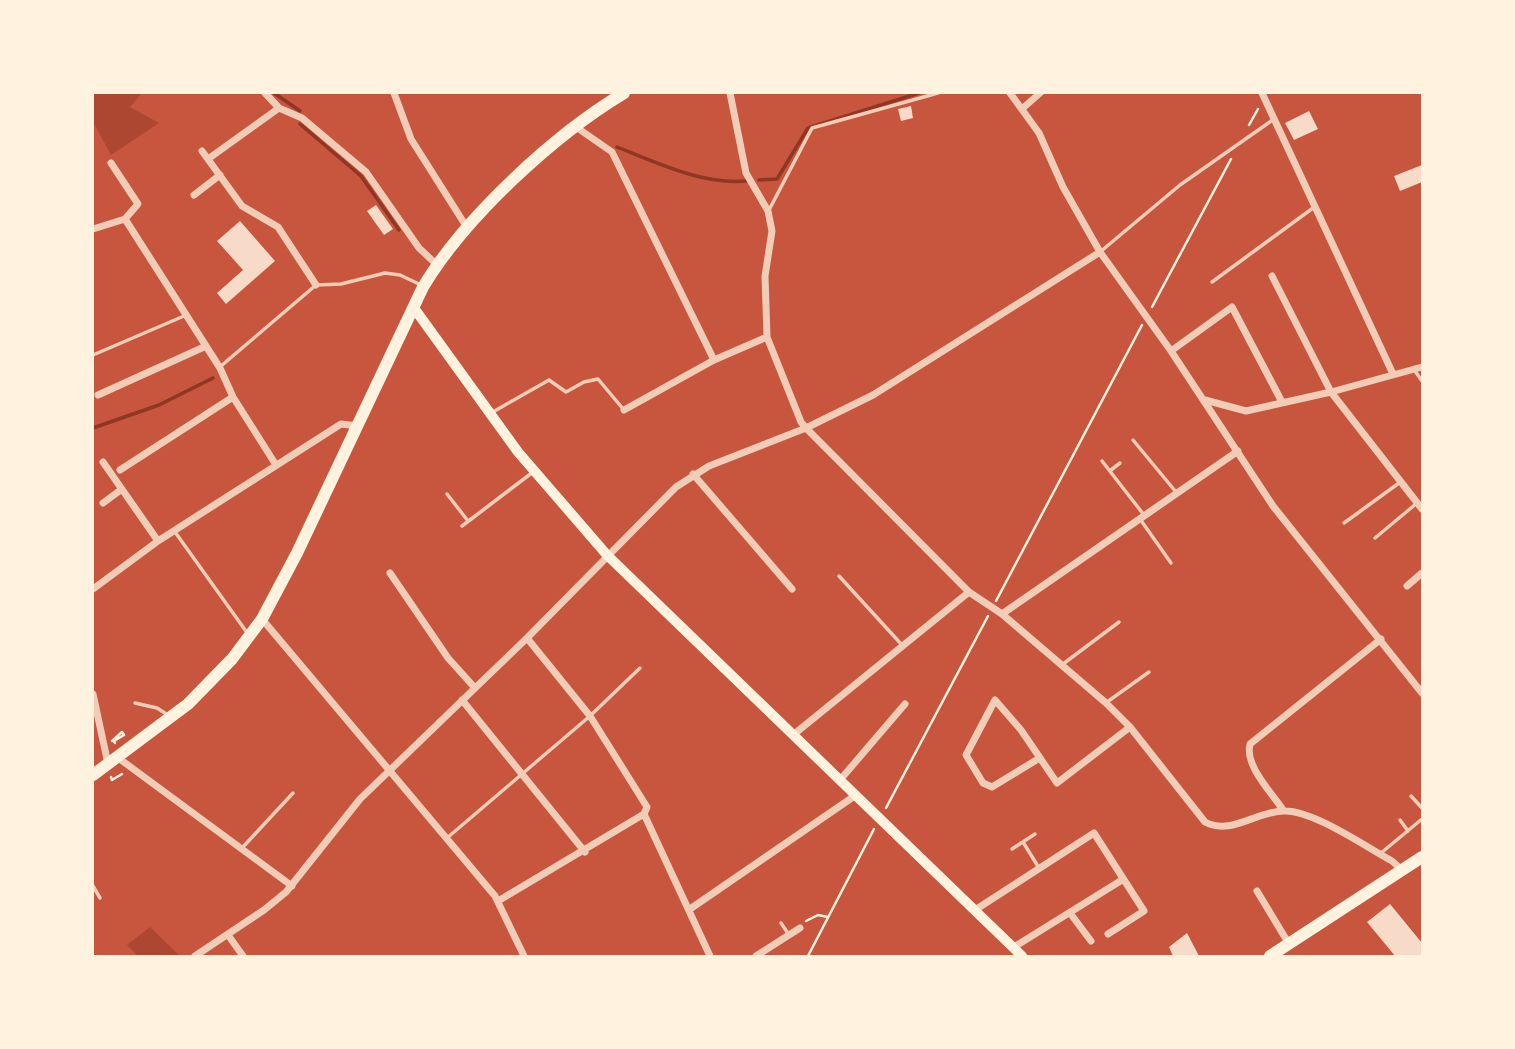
<!DOCTYPE html>
<html>
<head>
<meta charset="utf-8">
<style>
	body { margin:0 }
	#map { position:relative; width:1515px; height:1049px; overflow:hidden; background:#c8553d; font-family:Figtree,sans-serif }
	canvas { display:block }
	.frame { position:absolute; inset:0; border:94px solid #fff3e0; pointer-events:none }
</style>
</head>
<body>
<div id="map">
<canvas width="1515" height="1049"></canvas>
<div class="frame"></div>
</div>
<script>
const c = document.querySelector('canvas').getContext('2d');
c.lineJoin = 'round';
function fill(path, color) { c.fillStyle = color; c.fill(path, 'evenodd'); }
function stroke(path, color, width, dash) { c.strokeStyle = color; c.lineWidth = width; c.lineCap = dash ? 'butt' : 'round'; c.setLineDash(dash || []); c.stroke(path); }
fill(new Path2D(`
	M 93,93 L 142,93 L 130,107 L 159,123 L 111,155 L 93,122 Z
	M 150,927 L 180,956 L 138,956 L 127,945 Z`), '#ae4732');
stroke(new Path2D(`
	M 274,93 L 300,111
	M 300,124 L 361,176 L 399,230
	M 617,147 C 657,163 703,185 746,181
	M 759,180 L 777,179 L 808,128 L 919,93
	M 93,428 L 159,405 L 213,378`), '#8f3625', 3.5);
fill(new Path2D(`
	M 911,106 L 913,118 L 901,121 L 898,109 Z
	M 1309,111 L 1318,129 L 1294,140 L 1285,123 Z
	M 1422,165 L 1422,182 L 1400,191 L 1394,176 Z
	M 376,205 L 393,229 L 384,235 L 367,211 Z
	M 240,221 L 275,261 L 226,304 L 217,293 L 243,270 L 217,241 Z
	M 1390,904 L 1422,943 L 1422,956 L 1395,956 L 1367,922 Z
	M 1187,933 L 1199,956 L 1173,956 L 1169,947 Z`), '#f7dbc8');
stroke(new Path2D(`
	M 1249,125 L 1258,109
	M 1152,307 L 1231,159
	M 996,601 L 1142,325
	M 112,741 L 122,732 L 124,735 L 114,741 L 115,743
	M 111,777 L 112,780 L 122,774
	M 886,808 L 988,616
	M 806,921 L 818,915 L 828,917
	M 808,956 L 874,829`), '#fff3e0', 2.5);
stroke(new Path2D(`
	M 769,210 L 812,128 L 938,93
	M 1100,252 L 1180,185 L 1274,119
	M 1212,282 L 1313,208
	M 93,355 L 184,316
	M 221,366 L 316,285 L 341,284 L 385,273 L 400,275 L 421,285
	M 1415,371 L 1422,381
	M 491,413 L 549,380 L 566,392 L 584,382 L 598,379 L 624,410
	M 1133,440 L 1176,492
	M 1102,461 L 1144,515
	M 1111,470 L 1120,463
	M 447,494 L 468,521
	M 1140,519 L 1171,563
	M 1344,523 L 1399,483
	M 462,526 L 533,472
	M 175,532 L 248,634
	M 1375,538 L 1417,503
	M 839,576 L 902,645
	M 1063,664 L 1119,622
	M 1107,702 L 1149,672
	M 135,703 L 157,708 L 168,715
	M 1411,796 L 1422,808
	M 1400,820 L 1408,831
	M 447,838 L 590,716 L 640,668
	M 1023,842 L 1039,868
	M 242,848 L 293,793
	M 1012,849 L 1035,834
	M 1381,853 L 1422,819
	M 93,886 L 100,898
	M 781,923 L 789,935`), '#f1ccb7', 3.5);
stroke(new Path2D(`
	M 265,93 L 279,108 L 302,118 L 366,172 L 419,248 L 436,264
	M 394,93 L 411,139 L 466,226
	M 730,93 L 746,173 L 768,211 L 772,231 L 765,276 L 767,337 L 801,422 L 806,428 L 969,592 L 1002,614 L 1106,703 L 1130,727 L 1205,822 C 1231,836 1256,811 1284,811 C 1313,810 1366,847 1392,861 L 1402,870
	M 1010,93 L 1039,133 L 1063,187 L 1100,252 L 1171,351 L 1273,506 L 1422,693
	M 1262,93 L 1393,374
	M 1023,108 L 1040,93
	M 576,127 L 612,152 L 714,360
	M 202,151 L 242,206 L 278,227 L 316,285
	M 208,159 L 279,108
	M 194,195 L 220,175
	M 125,219 L 220,368 L 233,397 L 276,465
	M 93,229 L 125,219 L 138,204 L 111,163
	M 1272,276 L 1331,392 L 1422,509
	M 1171,351 L 1232,307 L 1282,402
	M 98,395 L 204,347
	M 1205,400 L 1246,411 L 1331,392 L 1422,367
	M 624,410 L 714,360 L 767,337
	M 103,462 L 158,541
	M 120,470 L 233,397
	M 693,474 L 792,589
	M 103,503 L 122,489
	M 390,573 L 448,658 L 475,688
	M 1407,586 L 1422,573
	M 93,589 L 158,541 L 341,424 L 358,426
	M 1002,614 L 1238,451
	M 262,619 L 495,896 L 524,956
	M 527,638 L 590,716 L 647,807 L 644,814 L 710,956
	M 93,694 L 108,764
	M 462,700 L 585,852
	M 793,735 L 969,592
	M 117,757 L 292,886
	M 1038,759 L 992,787 L 983,783 L 966,755 L 995,700 L 1021,730 L 1057,783 L 1130,727
	M 840,780 L 905,704
	M 1283,810 C 1272,793 1244,765 1250,744 L 1381,639
	M 1257,891 L 1289,944
	M 498,901 L 644,814
	M 690,909 L 856,795
	M 975,910 L 1094,833 L 1144,911 L 1108,934
	M 1070,913 L 1091,941
	M 228,935 L 243,956
	M 1014,947 L 1122,880
	M 195,956 L 264,910 L 286,892 L 360,799 L 527,638 L 676,487 L 709,466 L 806,428 L 873,395 L 1100,252
	M 756,956 L 800,928`), '#f1ccb7', 7);
stroke(new Path2D(`
	M 414,308 L 518,452 L 607,555 L 1022,956`), '#fff3e0', 10);
stroke(new Path2D(`
	M 93,775 L 188,704 L 232,659 L 262,619 L 297,553 L 423,287 C 465,217 554,135 624,93
	M 1270,956 L 1422,857`), '#fff3e0', 12);
</script>
</body>
</html>
